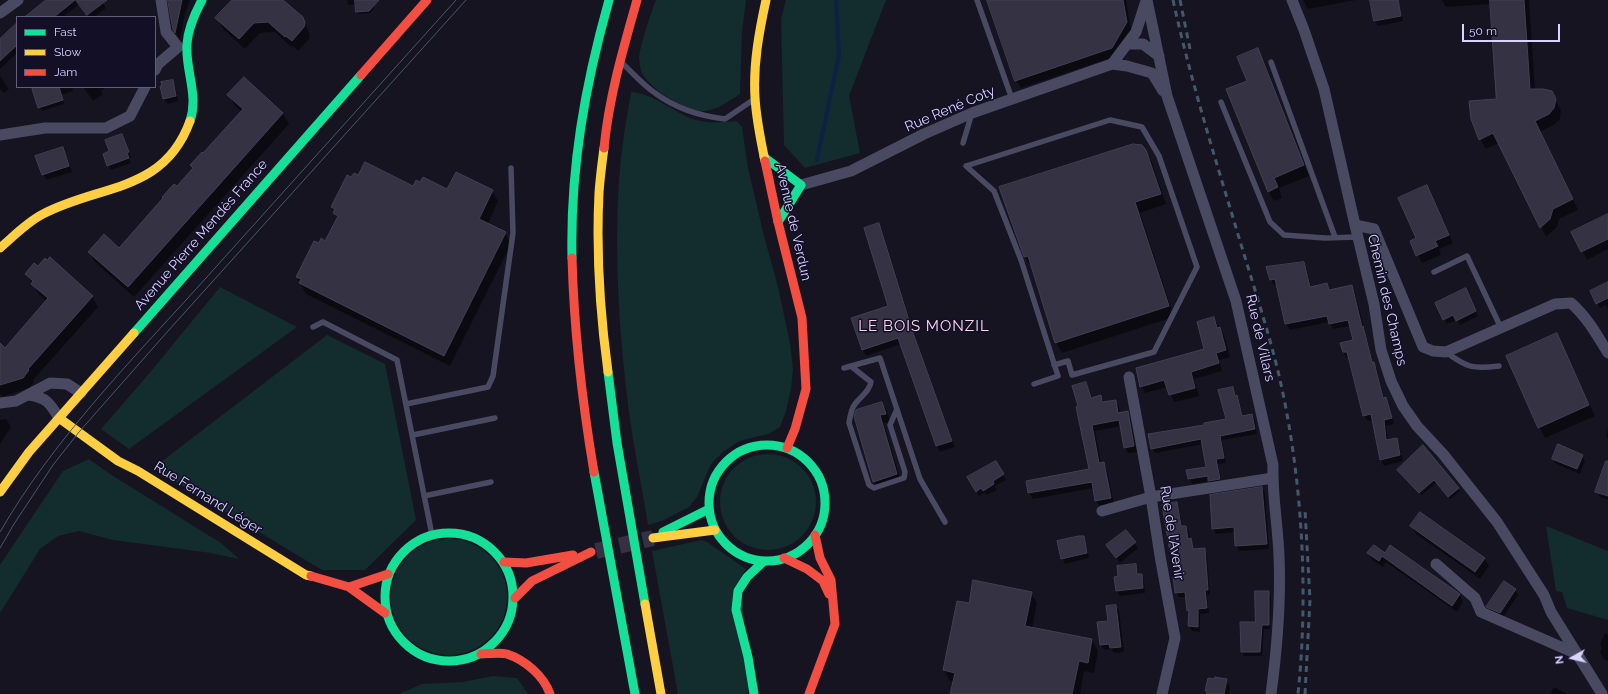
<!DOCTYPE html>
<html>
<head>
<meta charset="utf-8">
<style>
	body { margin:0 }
	#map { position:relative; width:1608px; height:694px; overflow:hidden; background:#161421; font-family:Raleway,sans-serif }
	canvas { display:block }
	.legend { position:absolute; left:16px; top:16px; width:140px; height:72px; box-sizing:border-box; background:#130f26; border:1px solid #625e7d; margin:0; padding:5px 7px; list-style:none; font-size:12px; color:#d9d4ff }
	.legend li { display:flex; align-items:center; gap:8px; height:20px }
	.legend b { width:20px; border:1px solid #625e7d }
	.north { position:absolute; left:1552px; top:638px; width:40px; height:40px; -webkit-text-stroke:3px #130f26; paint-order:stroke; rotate:262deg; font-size:11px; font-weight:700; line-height:16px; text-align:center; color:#d9d4ff }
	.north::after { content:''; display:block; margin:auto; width:14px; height:18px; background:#d9d4ff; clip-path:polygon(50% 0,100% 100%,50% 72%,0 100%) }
	.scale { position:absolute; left:1462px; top:24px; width:98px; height:18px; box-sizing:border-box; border:2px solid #d9d4ff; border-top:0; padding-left:5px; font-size:12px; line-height:14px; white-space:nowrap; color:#d9d4ff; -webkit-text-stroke:3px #130f26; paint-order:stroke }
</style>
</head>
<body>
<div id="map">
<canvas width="1608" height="694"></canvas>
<ul class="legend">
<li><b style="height:5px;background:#16e098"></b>Fast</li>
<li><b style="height:5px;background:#ffcf43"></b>Slow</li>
<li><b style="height:5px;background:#f24e42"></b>Jam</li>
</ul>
<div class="north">N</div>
<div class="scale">50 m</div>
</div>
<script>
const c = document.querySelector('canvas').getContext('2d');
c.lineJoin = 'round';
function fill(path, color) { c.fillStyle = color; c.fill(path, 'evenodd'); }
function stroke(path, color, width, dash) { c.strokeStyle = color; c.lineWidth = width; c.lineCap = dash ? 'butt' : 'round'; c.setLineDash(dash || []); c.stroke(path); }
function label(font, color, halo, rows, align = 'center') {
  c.font = font + ' Raleway,sans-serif'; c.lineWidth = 3; c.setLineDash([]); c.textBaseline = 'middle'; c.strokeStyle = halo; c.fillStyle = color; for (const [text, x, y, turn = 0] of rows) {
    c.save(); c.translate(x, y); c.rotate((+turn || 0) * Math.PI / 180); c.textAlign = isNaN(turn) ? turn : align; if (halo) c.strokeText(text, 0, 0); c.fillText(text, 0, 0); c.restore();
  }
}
fill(new Path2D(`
	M 656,0 L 746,0 L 742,31 L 740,94 C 729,101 715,112 701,111 C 682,109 649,89 641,71 C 640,68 640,63 639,59 C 639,49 651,12 656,0 Z
	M 786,0 L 886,0 L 849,96 L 860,153 L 805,168 L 784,145 L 781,19 Z
	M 631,92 C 656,94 673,113 696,120 C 710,124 724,122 737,121 L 742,127 L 748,168 L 764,236 L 778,287 L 790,343 L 793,369 L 791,389 L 786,411 L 780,427 L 768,434 L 739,441 L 723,452 L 711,464 L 697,497 L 689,507 L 662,521 L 648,525 C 642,487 634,450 629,412 C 619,335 614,256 619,179 C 621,150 626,121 631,92 Z
	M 220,287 L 297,327 L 129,449 L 101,429 L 147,376 Z
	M 327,335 L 385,364 L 416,520 L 365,570 L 322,570 L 153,468 Z
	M720 502a48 48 0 1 1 96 0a48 48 0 1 1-96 0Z
	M 89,459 L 110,474 L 221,543 L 239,559 L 211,553 L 113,540 L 79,531 L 58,536 L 40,549 L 0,613 L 0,565 L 63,471 Z
	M 1546,526 L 1608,551 L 1608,620 L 1567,608 L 1562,592 L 1556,591 Z
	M391 597a58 58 0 1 1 116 0a58 58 0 1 1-116 0Z
	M 701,540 L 707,542 L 746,569 L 741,577 L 748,694 L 678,694 L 652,551 Z
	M 493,676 L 517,678 L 528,694 L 399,694 L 422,684 L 463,682 Z`), '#132c2d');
fill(new Path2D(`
	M 48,0 L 101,0 L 106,8 L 94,17 L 89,17 L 79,4 L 63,17 L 26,17 Z
	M 169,0 L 190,0 L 185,13 L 180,40 L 174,29 Z
	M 233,0 L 282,0 L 302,18 L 308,29 L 310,38 L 298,51 L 293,46 L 291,47 L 275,32 L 260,33 L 245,49 L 223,29 L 217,18 Z
	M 347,0 L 374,0 L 374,9 L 370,13 L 358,14 L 357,4 L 348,5 Z
	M 988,0 L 1126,0 L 1131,30 L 1116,56 L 1021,88 L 1016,80 Z
	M 1303,0 L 1356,0 L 1308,9 Z
	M 1380,0 L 1398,0 L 1403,21 L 1378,26 L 1375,21 L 1372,2 Z
	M 1442,0 L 1529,0 L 1535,90 L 1551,92 L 1561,110 L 1560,119 L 1555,124 L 1540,132 L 1578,210 L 1559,219 L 1557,227 L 1546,237 L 1499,143 L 1486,149 L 1480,139 L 1497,100 L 1491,4 L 1446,7 Z
	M 17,24 L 17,53 L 0,69 L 0,40 Z
	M 1258,50 L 1264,60 L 1309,176 L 1279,188 L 1282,198 L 1274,201 L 1268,191 L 1249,81 Z
	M 0,76 L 9,89 L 4,93 L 0,89 Z
	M 244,79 L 283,114 L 289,124 L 134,297 L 95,262 L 89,252 L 119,249 L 193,170 L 191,166 L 242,112 L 235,106 L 229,95 Z
	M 172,81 L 175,86 L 178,101 L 167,104 L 164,99 Z
	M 41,87 L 72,87 L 73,91 L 61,95 L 64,104 L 42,111 L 39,107 Z
	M 83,87 L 107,87 L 101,91 L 103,94 L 93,101 Z
	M 122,135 L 131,157 L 129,159 L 131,163 L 111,170 L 108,165 L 110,152 Z
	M 62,148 L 72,172 L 46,180 L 36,156 Z
	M 1146,151 L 1152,162 L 1166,204 L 1140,213 L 1174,317 L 1062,353 L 1056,342 L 1032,268 L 1025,257 L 1000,188 Z
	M 358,176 L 414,187 L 421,183 L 448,191 L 492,191 L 498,201 L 488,224 L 505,233 L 511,244 L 450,366 L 306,294 L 300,283 L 297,277 L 319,244 L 326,242 L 338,219 L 332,207 L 352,179 Z
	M 1431,194 L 1453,243 L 1439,249 L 1441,255 L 1422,263 L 1411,241 L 1418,238 Z
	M 1608,215 L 1608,249 L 1587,260 L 1573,233 Z
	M 879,224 L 882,230 L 915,337 L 955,447 L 940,452 L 937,446 L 901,344 L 866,356 L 863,350 L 890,307 Z
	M 1304,263 L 1307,269 L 1311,287 L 1327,284 L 1330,291 L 1352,286 L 1355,292 L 1373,363 L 1377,369 L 1384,399 L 1386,398 L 1389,404 L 1394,424 L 1386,426 L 1388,441 L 1396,439 L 1399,445 L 1403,461 L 1384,466 L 1381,460 L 1374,420 L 1368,421 L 1364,416 L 1349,357 L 1347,358 L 1344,353 L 1352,351 L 1344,351 L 1344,352 L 1342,344 L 1354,341 L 1351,326 L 1333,329 L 1329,322 L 1290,330 L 1286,324 L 1277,285 L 1274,285 L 1271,280 Z
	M 26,274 L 92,297 L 98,307 L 33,380 L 34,382 L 29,388 L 2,397 L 0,394 L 0,345 L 5,349 L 47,302 L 39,294 Z
	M 1608,283 L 1608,310 L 1606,305 L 1600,308 L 1597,303 Z
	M 1469,295 L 1478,316 L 1460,325 L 1457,320 L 1447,324 L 1444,319 Z
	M 1214,318 L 1224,335 L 1230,357 L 1219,360 L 1222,371 L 1194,379 L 1199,396 L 1174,402 L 1168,387 L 1145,393 L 1141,386 L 1205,349 Z
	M 1556,334 L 1595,416 L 1545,438 L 1507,357 Z
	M 1086,383 L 1092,398 L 1100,396 L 1104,402 L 1116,401 L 1119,407 L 1120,414 L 1127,412 L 1131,418 L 1137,452 L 1128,453 L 1125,448 L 1121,426 L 1095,431 L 1101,463 L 1104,463 L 1107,469 L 1114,504 L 1100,507 L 1096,501 L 1094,488 L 1033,499 L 1029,493 L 1027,482 L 1090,470 L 1079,407 Z
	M 1232,388 L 1239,401 L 1243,417 L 1252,415 L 1255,420 L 1257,434 L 1222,440 L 1226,463 L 1218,464 L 1222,484 L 1212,485 L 1209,481 L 1192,484 L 1188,471 L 1207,467 L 1203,444 L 1155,453 L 1152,448 L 1205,425 L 1227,420 Z
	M 882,403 L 887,411 L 890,422 L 884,423 L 901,482 L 879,489 L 874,481 L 855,416 Z
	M 6,419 L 11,427 L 0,444 L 0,420 Z
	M 1608,429 L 1608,439 L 1606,435 Z
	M 1423,447 L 1460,491 L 1451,499 L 1436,483 L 1422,495 L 1400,473 Z
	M 1582,456 L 1585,461 L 1580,474 L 1556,464 L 1553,459 Z
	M 995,462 L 1006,480 L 995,486 L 997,490 L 987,495 L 985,493 L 979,496 L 968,477 Z
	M 1608,480 L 1608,500 L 1600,497 L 1597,492 Z
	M 1262,488 L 1265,493 L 1269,549 L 1239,551 L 1236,546 L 1236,532 L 1216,534 L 1213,529 L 1211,496 Z
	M 1176,503 L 1179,508 L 1182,527 L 1186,527 L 1189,532 L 1194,550 L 1204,549 L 1207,554 L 1210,595 L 1207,595 L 1209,613 L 1200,614 L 1200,632 L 1192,631 L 1189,626 L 1189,613 L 1187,597 L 1179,597 L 1176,592 L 1183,577 L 1181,556 L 1174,557 L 1171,552 Z
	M 1411,526 L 1484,558 L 1489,566 L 1480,579 L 1416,534 Z
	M 1126,531 L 1138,548 L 1120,563 L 1107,546 Z
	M 1083,537 L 1086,543 L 1089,558 L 1065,564 L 1062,558 Z
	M 1390,546 L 1460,595 L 1463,602 L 1457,612 L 1386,562 L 1383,567 L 1372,560 L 1368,553 L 1385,554 Z
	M 1135,565 L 1139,575 L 1141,575 L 1144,580 L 1145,593 L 1120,596 L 1117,591 L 1119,577 Z
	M 1515,590 L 1518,595 L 1503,617 L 1491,612 L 1488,607 Z
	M 1268,592 L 1271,597 L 1270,629 L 1264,629 L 1262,656 L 1244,656 L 1242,651 L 1256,623 Z
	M 1031,593 L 1037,603 L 1032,629 L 1092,640 L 1098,651 L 1094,673 L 1084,671 L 1080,694 L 951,694 L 954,682 L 950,681 L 944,670 L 969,604 Z
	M 1116,606 L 1119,611 L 1124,652 L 1114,653 L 1111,649 L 1104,650 L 1101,645 Z
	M 1605,633 L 1608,635 L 1608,661 L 1604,660 L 1600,652 L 1602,648 L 1600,644 Z
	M 1208,679 L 1226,680 L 1230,687 L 1229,694 L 1205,694 Z
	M 1554,687 L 1567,694 L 1550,694 Z`), '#0007');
stroke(new Path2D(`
	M 817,160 L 839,55 L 836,0`), '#0d2144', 4);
const building = new Path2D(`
	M 46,0 L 75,0 L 54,17 L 25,17 Z
	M 76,0 L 107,0 L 87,15 Z
	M 168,0 L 182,0 L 175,33 L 173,29 Z
	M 232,0 L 283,0 L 303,17 L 305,23 L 304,27 L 292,41 L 286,36 L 285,37 L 268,22 L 254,23 L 239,39 L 215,18 Z
	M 355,0 L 379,0 L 369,11 L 356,12 Z
	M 987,0 L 1123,0 L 1127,22 L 1112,48 L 1015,81 Z
	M 1370,0 L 1398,0 L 1401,16 L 1374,21 Z
	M 1490,0 L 1524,0 L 1530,89 L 1543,89 L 1552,91 L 1556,99 L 1554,108 L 1549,114 L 1535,121 L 1573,199 L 1553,209 L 1550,219 L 1540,228 L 1493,133 L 1479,140 L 1471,119 L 1469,101 L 1496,99 Z
	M 17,23 L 17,45 L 0,61 L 0,39 Z
	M 1258,48 L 1304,165 L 1274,178 L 1278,187 L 1268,192 L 1226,89 L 1247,81 L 1237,57 Z
	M 244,77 L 283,113 L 128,287 L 88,252 L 104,234 L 119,248 L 163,198 L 162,197 L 174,184 L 177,186 L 193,168 L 190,165 L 202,152 L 203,153 L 243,109 L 227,95 Z
	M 173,80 L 176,96 L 163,99 L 160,86 L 162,86 L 161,82 Z
	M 38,87 L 59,87 L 63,100 L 38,108 L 32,89 Z
	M 122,134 L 129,152 L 127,153 L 129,158 L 107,166 L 103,154 L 109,151 L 105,140 Z
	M 1133,144 L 1142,145 L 1146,150 L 1161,194 L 1135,202 L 1169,306 L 1055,343 L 1028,256 L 1024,257 L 999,187 Z
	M 63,147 L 69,166 L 42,175 L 35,156 Z
	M 365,162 L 413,186 L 416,180 L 420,182 L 423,177 L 447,189 L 456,172 L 493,190 L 479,219 L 506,232 L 444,356 L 299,283 L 301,279 L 296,277 L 314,241 L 319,243 L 321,238 L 325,241 L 338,216 L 333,213 L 335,209 L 331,207 L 347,175 L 351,177 L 354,173 L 358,175 Z
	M 1427,185 L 1449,235 L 1435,241 L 1438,246 L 1416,256 L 1410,241 L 1416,238 L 1398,198 Z
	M 1608,214 L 1608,239 L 1581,252 L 1571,232 Z
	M 879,223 L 912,330 L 952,441 L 936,446 L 898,338 L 862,350 L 851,318 L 888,306 L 864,228 Z
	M 50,257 L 93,296 L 28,369 L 29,370 L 23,378 L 0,385 L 0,343 L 5,348 L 48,298 L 31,284 L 33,281 L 25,274 L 34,263 L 38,266 L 45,258 L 47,260 Z
	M 1304,262 L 1310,287 L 1327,283 L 1329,290 L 1352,285 L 1362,327 L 1363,326 L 1372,362 L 1374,362 L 1383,398 L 1386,397 L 1392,418 L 1384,420 L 1386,440 L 1397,438 L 1400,455 L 1380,460 L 1371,414 L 1363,416 L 1347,352 L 1343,352 L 1340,343 L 1353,340 L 1348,320 L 1329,324 L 1327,316 L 1285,324 L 1275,279 L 1270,280 L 1266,267 Z
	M 1608,282 L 1608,298 L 1596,304 L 1590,291 Z
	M 1466,288 L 1476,311 L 1456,321 L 1453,315 L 1443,320 L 1435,303 Z
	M 1214,317 L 1217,328 L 1220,327 L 1226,350 L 1216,353 L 1219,363 L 1191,372 L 1195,388 L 1169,395 L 1164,380 L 1140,387 L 1136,368 L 1204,349 L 1197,322 Z
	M 1557,333 L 1589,405 L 1538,428 L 1506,356 Z
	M 1086,382 L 1091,398 L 1101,395 L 1102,402 L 1116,400 L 1118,413 L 1128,411 L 1134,446 L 1124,448 L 1119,420 L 1092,425 L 1099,463 L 1104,462 L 1111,498 L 1095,501 L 1092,482 L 1028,493 L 1026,481 L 1089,469 L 1076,407 L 1078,406 L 1072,386 Z
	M 1233,387 L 1235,396 L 1237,395 L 1242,416 L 1252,414 L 1255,429 L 1220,436 L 1224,458 L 1216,459 L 1220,479 L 1208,481 L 1208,476 L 1188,479 L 1186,470 L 1206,467 L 1201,439 L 1151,449 L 1148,434 L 1204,425 L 1204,423 L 1226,419 L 1218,390 Z
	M 882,402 L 886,414 L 880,415 L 897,474 L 873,482 L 854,416 L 856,410 Z
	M 1558,444 L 1583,455 L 1577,469 L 1552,459 Z
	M 1423,445 L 1459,488 L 1448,497 L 1434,480 L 1419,493 L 1397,470 Z
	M 996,461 L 1004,474 L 993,481 L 994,484 L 983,491 L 981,488 L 976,492 L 967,477 Z
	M 1606,461 L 1608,461 L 1608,496 L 1595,492 Z
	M 1262,487 L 1267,544 L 1235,546 L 1234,527 L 1212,529 L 1210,495 Z
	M 1177,502 L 1181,526 L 1186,526 L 1188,539 L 1191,538 L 1193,549 L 1205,548 L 1208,590 L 1205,590 L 1207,608 L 1198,609 L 1198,627 L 1188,626 L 1189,610 L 1187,611 L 1185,592 L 1175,593 L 1173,577 L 1182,576 L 1179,551 L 1170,552 L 1162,505 Z
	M 1420,512 L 1485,558 L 1475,572 L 1410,526 Z
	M 1126,530 L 1136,542 L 1116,558 L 1106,545 Z
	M 1079,536 L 1084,536 L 1087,553 L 1061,559 L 1057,541 Z
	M 1374,545 L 1385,553 L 1390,545 L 1460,594 L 1452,606 L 1382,556 L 1379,561 L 1367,553 Z
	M 1136,564 L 1137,574 L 1142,574 L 1143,588 L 1116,591 L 1114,577 L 1118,576 L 1117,566 Z
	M 973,580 L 1032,592 L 1025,626 L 1092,639 L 1088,663 L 1079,661 L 1072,694 L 950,694 L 955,673 L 943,670 L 957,601 L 969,603 Z
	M 1504,581 L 1516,589 L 1500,613 L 1486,607 Z
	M 1255,591 L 1269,591 L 1269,625 L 1262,625 L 1260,652 L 1241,652 L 1240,622 L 1255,622 Z
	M 1116,605 L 1121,647 L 1110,648 L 1109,644 L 1100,645 L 1097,622 L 1108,621 L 1106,606 Z
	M 1215,677 L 1227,679 L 1224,694 L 1206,694 L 1207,691 L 1205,691 L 1208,678 L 1215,679 Z`);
fill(building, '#343243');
stroke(building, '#433f54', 1);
stroke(new Path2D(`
	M 596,551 L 653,538`), '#333142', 16, [16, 8]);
stroke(new Path2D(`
	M 977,0 L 1012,99
	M 1271,62 L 1335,237
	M 623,64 C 633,73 643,85 655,93 C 675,108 700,116 725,119 L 753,100
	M 1221,102 L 1270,222 L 1284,235 L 1325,238 L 1357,237
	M 963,143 L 972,113
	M 966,166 L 1110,120 L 1142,127 L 1159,156 L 1197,267 L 1154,352 L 1072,375 L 1068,361 L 1054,365
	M 966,166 L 994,191 L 1021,260 L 1058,376 L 1034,384
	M 1434,272 L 1467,256 L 1501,328
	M 313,327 L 323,322 L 397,360 L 432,535
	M 1446,352 C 1467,368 1473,369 1499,366
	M 852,367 L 871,382 C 869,392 861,396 855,404 C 851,409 850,416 849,423 L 869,485 L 874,488 L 904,478 L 905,472 L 890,425 L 897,409
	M 844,368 L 880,358 L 920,479 L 945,522
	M 406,404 L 488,387 L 493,376 L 513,233 L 511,168
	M 413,435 L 495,418
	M 424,496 L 491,482`), '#4a4962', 5.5);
stroke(new Path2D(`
	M 1147,0 L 1167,96 L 1236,301 L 1273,465 C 1272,495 1278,526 1279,556 C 1281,602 1277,649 1271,694
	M 1292,0 L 1304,30 L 1324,89 L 1355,225 L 1374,304 L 1381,350 L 1391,381 L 1403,406 L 1417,426 L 1443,454 L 1497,522 L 1544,595 L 1551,612 L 1602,694
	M 0,13 L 18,0
	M 1128,44 L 1143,44 L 1159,56
	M 1112,64 L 1136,32 L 1146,1
	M 155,70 L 158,64 L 178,47 L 166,32 L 161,0
	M 0,135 L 45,128 L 106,128 L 130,116 L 145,87
	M 801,185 L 851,171 L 924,134 L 972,113 L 1112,64 L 1127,66 L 1152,73 L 1163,91
	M 1355,225 L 1374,229 L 1423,347 L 1433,351 L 1446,352 L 1555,304 L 1571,303 C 1587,317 1597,335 1608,353
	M 1129,377 L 1151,497 L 1160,556 L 1175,638 L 1162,694
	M 28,395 C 46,397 50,403 59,418
	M 0,403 L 16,401 L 50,383 L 67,384 L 81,393
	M 1102,511 L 1151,497 L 1273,478
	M 1436,564 L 1475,598 L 1481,612 L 1577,654`), '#4a4962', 11);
stroke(new Path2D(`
	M 190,121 C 199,95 185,70 187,44 C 188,29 195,13 202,0
	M 764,157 L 801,185 L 778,222
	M 572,258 C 570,169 585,85 609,0
	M 134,333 L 361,75
	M 608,372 L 617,443 L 645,604
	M709 503a58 58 0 1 1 116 0a58 58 0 1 1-116 0Z
	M 594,472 L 635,694
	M 663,532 L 709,509
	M385 597a64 64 0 1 1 128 0a64 64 0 1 1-128 0Z
	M 754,694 L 748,657 L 736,610 L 738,591 L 747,577 L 764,561`), '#16e098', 9);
stroke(new Path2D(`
	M 604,148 C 602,163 600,178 599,193 C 596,253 600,313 608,372
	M 765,161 C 761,142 756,117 755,97 C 753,65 759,32 766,0
	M 0,248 C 14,236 27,222 43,214 C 100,184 164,193 190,121
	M 59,418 L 118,461 L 138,471 L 306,575 L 311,576
	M 0,492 L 29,452 L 134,333
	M 653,538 L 715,530
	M 645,604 L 661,694`), '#ffcf43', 9);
stroke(new Path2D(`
	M 361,75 L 427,0
	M 604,148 C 609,97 623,49 637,0
	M 765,161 L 778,222 L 802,318 L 806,389 L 795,429 L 787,448
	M 572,258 C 574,330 582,401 594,472
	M 784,558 L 807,569 L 823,581 L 829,594
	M 504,562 L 526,563 L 573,555
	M 311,576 L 349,587 L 385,613
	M 349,587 L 388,574
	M 515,598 L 532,581 L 591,552
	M 481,654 C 489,654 499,652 507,654 C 525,660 544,676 550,694
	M 809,694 L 835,624 L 831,580 L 820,558 L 815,535`), '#f24e42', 9);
stroke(new Path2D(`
	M 0,532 C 52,442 127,365 197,288 C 283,192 370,96 456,0
	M 0,548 L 14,524 L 53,465 L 79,432 L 168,331 L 466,0`), '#43596b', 1);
stroke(new Path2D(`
	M 1173,0 C 1191,82 1216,161 1240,241 C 1253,284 1267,327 1278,371 C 1302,473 1309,590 1298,694
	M 1180,0 L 1190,49
	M 1305,694 L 1310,600 L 1305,510`), '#43596b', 3, [6, 5]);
label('14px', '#d9d4ff', '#130f26', [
	["Rue René Coty",950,109,-23],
	["Avenue de Verdun",793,222,77],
	["Avenue Pierre Mendès France",201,235,-49],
	["Chemin des Champs",1387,300,77],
	["Rue de Villars",1260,338,77],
	["Rue Fernand Léger",208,498,32],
	["Rue de l'Avenir",1172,533,81]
]);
c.letterSpacing = '1px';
label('15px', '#ffd6f0', '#130f26', [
	["LE BOIS MONZIL",924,326]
]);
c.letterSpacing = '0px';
</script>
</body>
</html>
